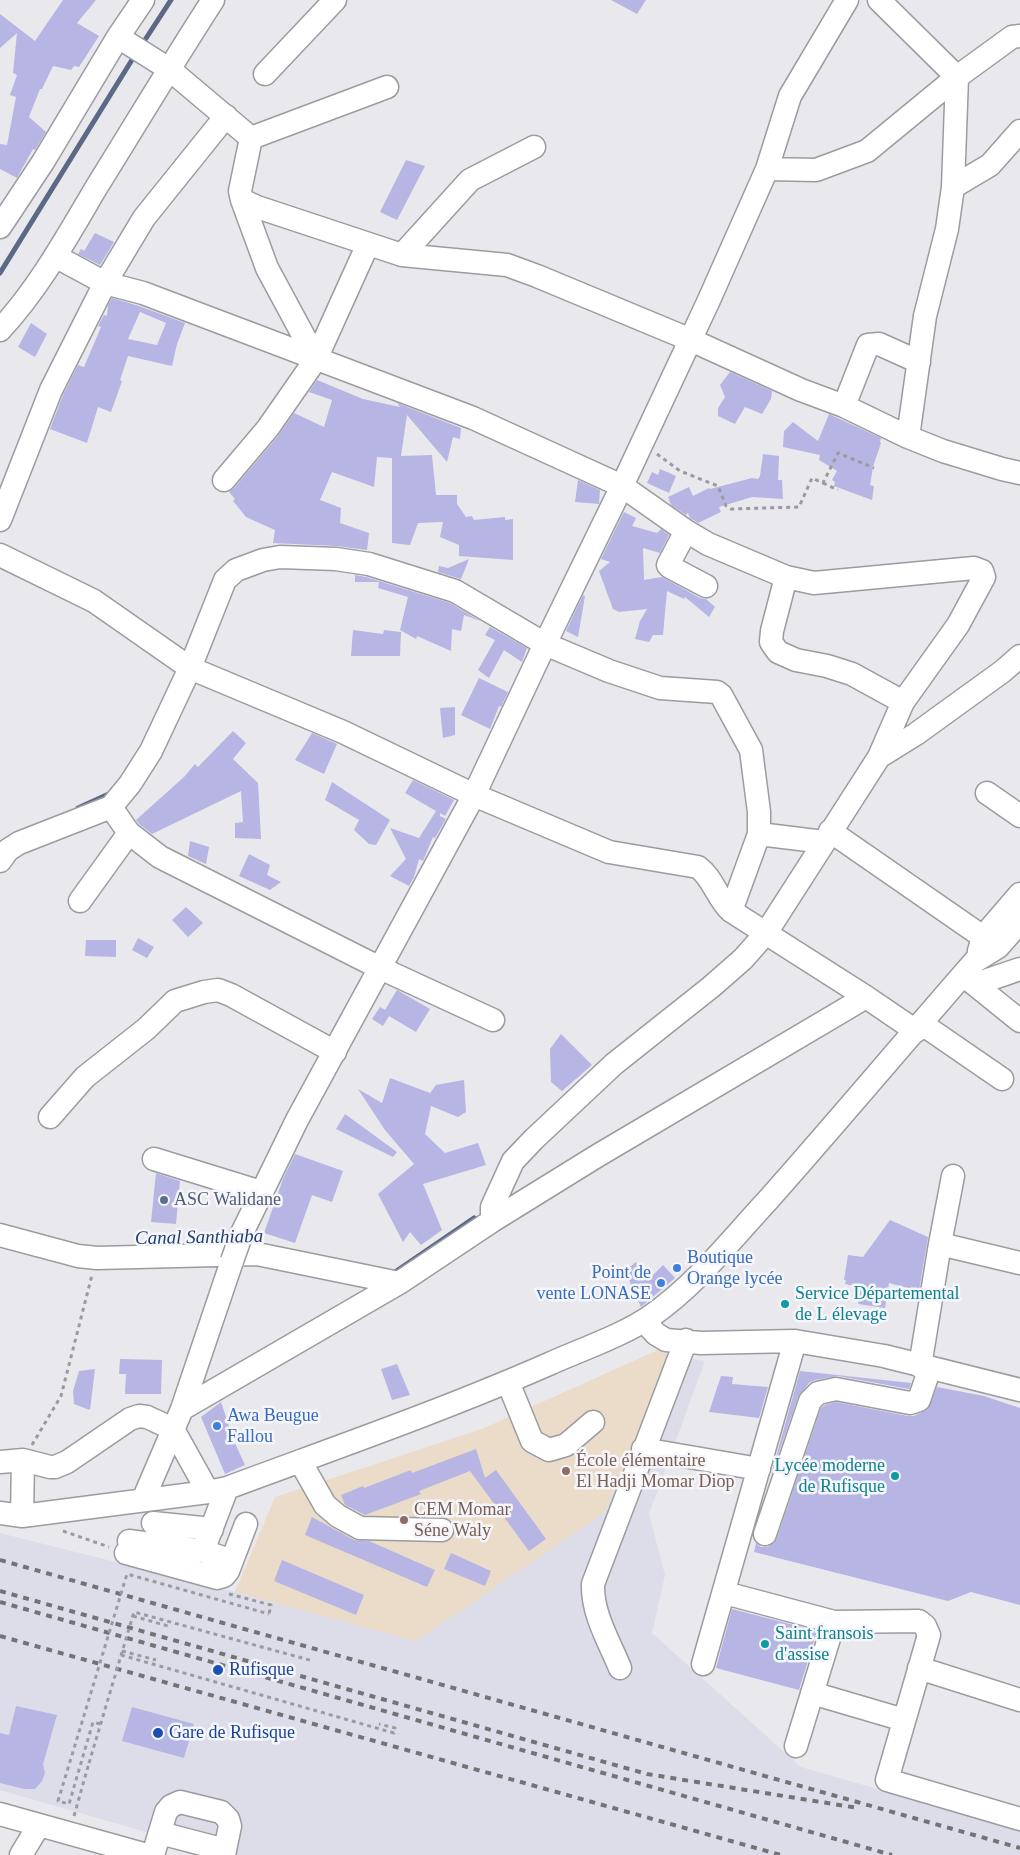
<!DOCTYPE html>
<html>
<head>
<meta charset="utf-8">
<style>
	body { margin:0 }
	canvas { display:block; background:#e8e8ed }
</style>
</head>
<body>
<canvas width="1020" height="1855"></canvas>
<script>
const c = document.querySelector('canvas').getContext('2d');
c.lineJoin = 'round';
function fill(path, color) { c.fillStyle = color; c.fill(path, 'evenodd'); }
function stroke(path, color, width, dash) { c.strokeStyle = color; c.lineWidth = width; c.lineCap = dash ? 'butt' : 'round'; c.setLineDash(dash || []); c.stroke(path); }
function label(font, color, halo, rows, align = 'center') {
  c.font = font + ' Georgia,serif'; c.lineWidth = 5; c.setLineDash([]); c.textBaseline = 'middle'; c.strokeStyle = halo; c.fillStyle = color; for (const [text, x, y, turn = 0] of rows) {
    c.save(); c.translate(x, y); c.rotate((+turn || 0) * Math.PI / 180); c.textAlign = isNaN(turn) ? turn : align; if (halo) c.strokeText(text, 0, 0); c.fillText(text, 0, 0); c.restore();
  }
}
fill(new Path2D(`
	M 671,1356 L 705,1361 L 649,1514 L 665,1575 L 652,1633 L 801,1767 L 1020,1830 L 1020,1855 L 226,1855 L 0,1790 L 0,1533 L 235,1592 L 416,1641 L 604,1513 Z`), '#dddde9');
fill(new Path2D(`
	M 658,1350 L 671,1356 L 604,1513 L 416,1641 L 235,1592 L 275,1497 L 482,1429 Z`), '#ebdcc9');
stroke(new Path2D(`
	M 141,46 L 171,0
	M 0,273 L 135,55
	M 78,808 L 111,793
	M 391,1272 L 395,1272 L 474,1218`), '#596986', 5);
fill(new Path2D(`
	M 63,0 L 96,0 L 77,23 L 99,36 L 79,67 L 74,66 L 71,70 L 53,66 L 42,89 L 40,89 L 29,117 L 46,132 L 35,150 L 33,149 L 17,178 L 0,169 L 0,144 L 7,145 L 16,97 L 10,95 L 17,75 L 13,73 L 17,33 L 0,48 L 0,14 L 35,41 Z
	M 611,0 L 646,0 L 637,14 Z
	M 406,160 L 425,166 L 397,220 L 380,212 Z
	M 95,233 L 114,242 L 100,265 L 78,254 L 81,249 L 84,251 Z
	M 112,298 L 139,306 L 185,323 L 177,344 L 172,366 L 128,356 L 120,380 L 122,381 L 111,412 L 98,407 L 87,443 L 50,429 L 63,395 L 78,365 L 84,367 L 101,327 L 98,326 L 104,315 L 107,316 L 108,305 ZM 140,312 L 166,323 L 157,345 L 128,339 Z
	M 31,323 L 47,334 L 35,357 L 18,347 Z
	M 730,372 L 772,391 L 771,399 L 762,414 L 745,407 L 735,424 L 718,416 L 718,408 L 725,397 L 720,385 Z
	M 317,380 L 363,399 L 400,407 L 397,403 L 461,428 L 460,439 L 453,437 L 447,462 L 407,415 L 401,456 L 432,455 L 436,495 L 457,495 L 457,504 L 466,517 L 472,516 L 474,520 L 505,517 L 505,520 L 513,519 L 513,560 L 459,556 L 459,545 L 440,537 L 443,522 L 418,523 L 410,545 L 392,543 L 392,458 L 377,457 L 374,487 L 332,472 L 320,500 L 341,508 L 340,523 L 369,533 L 367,550 L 337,546 L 273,543 L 275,530 L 246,517 L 233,501 L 235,499 L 229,492 L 234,488 L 278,436 L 294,413 L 324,427 L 332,400 L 309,392 Z
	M 829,414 L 881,438 L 880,442 L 881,443 L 873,467 L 870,485 L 874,486 L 872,500 L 834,486 L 835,482 L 832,480 L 837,471 L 819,460 L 820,455 L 783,447 L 784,431 L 793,422 L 818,441 Z
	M 763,454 L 779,456 L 778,480 L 782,480 L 783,499 L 752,497 L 719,507 L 721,512 L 698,523 L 690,518 L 688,513 L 686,515 L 671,505 L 668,497 L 689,487 L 693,496 L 709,488 L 710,489 L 752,478 L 758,479 L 760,476 Z
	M 660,469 L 676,476 L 669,493 L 647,483 L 652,472 L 658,475 Z
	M 578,480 L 600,490 L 599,504 L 575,502 Z
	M 624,512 L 636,518 L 632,526 L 657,533 L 661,529 L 669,535 L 660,553 L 643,548 L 644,580 L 662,577 L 700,598 L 706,599 L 715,607 L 709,617 L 685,597 L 684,599 L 667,591 L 663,635 L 653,635 L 649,642 L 635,639 L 640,621 L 647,609 L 619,612 L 613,609 L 599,571 L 610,562 L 601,559 Z
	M 469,559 L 461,579 L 438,572 L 439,566 L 448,568 Z
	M 355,575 L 366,577 L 450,603 L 480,621 L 464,615 L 461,631 L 452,629 L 451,651 L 417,636 L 416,639 L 400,630 L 408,597 L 378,588 L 379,582 L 355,582 Z
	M 583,595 L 585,596 L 578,637 L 566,631 Z
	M 490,627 L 527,648 L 522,662 L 504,650 L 489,678 L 478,670 L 495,640 L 485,635 Z
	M 353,630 L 383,634 L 384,630 L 401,632 L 400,656 L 351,656 Z
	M 479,678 L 508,692 L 501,707 L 499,706 L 490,729 L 461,715 Z
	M 455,707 L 455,735 L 443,738 L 440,708 Z
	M 233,731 L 246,743 L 233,759 L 258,783 L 261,839 L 235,838 L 235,823 L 243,822 L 241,791 L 152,834 L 139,824 L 136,820 L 184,777 L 195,764 L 198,767 Z
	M 312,733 L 337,744 L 324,774 L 295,760 Z
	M 413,780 L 454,800 L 445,816 L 440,813 L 440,816 L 446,819 L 435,838 L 433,837 L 423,861 L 419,859 L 414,877 L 409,886 L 390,876 L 406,859 L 390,828 L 419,838 L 436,811 L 405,793 Z
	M 332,782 L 390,820 L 376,845 L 369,844 L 354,830 L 359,820 L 325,800 Z
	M 190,841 L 209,847 L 206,864 L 188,856 Z
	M 249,854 L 270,865 L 267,875 L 281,882 L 270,890 L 239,876 Z
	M 186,907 L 203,923 L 188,937 L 172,920 Z
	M 138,938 L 154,947 L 147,958 L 132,950 Z
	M 86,940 L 116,940 L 116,957 L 85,956 Z
	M 397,990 L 430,1009 L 416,1032 L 389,1016 L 383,1026 L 372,1019 L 380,1007 L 385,1010 Z
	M 561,1034 L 592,1065 L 562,1091 L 551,1082 L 550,1049 Z
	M 390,1078 L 430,1093 L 436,1085 L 464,1080 L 466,1112 L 458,1117 L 431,1106 L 425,1134 L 445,1153 L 478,1143 L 486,1165 L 423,1184 L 442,1230 L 421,1245 L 410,1232 L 403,1242 L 378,1194 L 414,1164 L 385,1130 L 358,1089 L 382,1103 Z
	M 345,1114 L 397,1152 L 393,1157 L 336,1129 Z
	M 295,1154 L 343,1171 L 332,1202 L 312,1195 L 295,1243 L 264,1233 L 283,1179 Z
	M 156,1173 L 180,1181 L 176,1224 L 151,1222 Z
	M 890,1220 L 928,1237 L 919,1291 L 889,1283 L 885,1308 L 858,1304 L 861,1287 L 845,1284 L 846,1280 L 844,1280 L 848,1255 L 863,1257 Z
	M 636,1262 L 649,1279 L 663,1265 L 675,1278 L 641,1307 L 625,1271 Z
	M 120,1359 L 162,1360 L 161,1394 L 125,1394 L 126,1374 L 119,1374 Z
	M 397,1364 L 410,1395 L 392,1400 L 381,1369 Z
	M 95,1369 L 90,1410 L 74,1404 L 73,1391 L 79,1371 Z
	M 800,1371 L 911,1383 L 909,1389 L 838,1376 L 815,1380 L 809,1383 L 798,1397 L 771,1475 Z
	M 721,1376 L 733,1377 L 732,1384 L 768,1387 L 759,1418 L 709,1412 Z
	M 937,1387 L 984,1396 L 1020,1408 L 1020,1605 L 971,1592 L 948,1601 L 754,1552 L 756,1543 L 761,1547 L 768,1547 L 774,1543 L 777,1538 L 821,1408 L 825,1405 L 836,1402 L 908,1416 L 914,1416 L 928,1409 Z
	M 221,1402 L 234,1441 L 245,1465 L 225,1474 L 201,1417 Z
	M 476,1449 L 485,1478 L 496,1470 L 546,1539 L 529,1551 L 470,1471 L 419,1491 L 421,1494 L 365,1515 L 345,1505 L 341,1495 L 363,1486 L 364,1488 L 411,1470 L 412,1473 Z
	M 312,1517 L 354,1540 L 369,1541 L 435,1570 L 427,1587 L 305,1535 Z
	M 451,1553 L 491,1571 L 485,1586 L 444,1569 Z
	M 282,1560 L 364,1595 L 356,1615 L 274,1581 Z
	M 732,1609 L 817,1631 L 799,1690 L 716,1668 Z
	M 16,1706 L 57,1715 L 43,1764 L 45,1773 L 42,1781 L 35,1789 L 24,1789 L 0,1783 L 0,1733 L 9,1735 Z
	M 132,1707 L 194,1724 L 184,1758 L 122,1741 Z`), '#b7b5e4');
const minor = new Path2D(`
	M 879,0 L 957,77 L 953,187 L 947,229 L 925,316 L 908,437
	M 118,37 L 169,69 L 251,138 L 240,191 L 242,200 L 257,207 L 402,255 L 507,265 L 537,276 L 691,340 L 801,390 L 844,406 L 908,437 L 943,451 L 1002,469 L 1020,473
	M 265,74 L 335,0
	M 251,138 L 387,87
	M 767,169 L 816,170 L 867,151 L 957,77 L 1012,37 L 1020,36
	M 953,187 L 990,165 L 1020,131
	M 242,200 L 267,268 L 316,359
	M 0,227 L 43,162 L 118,37 L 143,0
	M 402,255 L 470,180 L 534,147
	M 55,256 L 105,283 L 143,293 L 473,418 L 622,486 L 686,531 L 708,544 L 786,577 L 814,583 L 974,568 L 982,571 L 984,577 L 958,625 L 903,702
	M 0,330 C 39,288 67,237 96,188 C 135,125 173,62 213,0
	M 844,406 L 868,345 L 879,344 L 919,362
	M 224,480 L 268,428 L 316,359 L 368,244
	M 0,520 L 51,390 L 105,283 L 144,218 L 226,116
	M 686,531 L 668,565 L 670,567 L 706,586
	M 0,555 L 94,601 L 190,668 L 343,732 L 474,795 L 609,852 L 698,867 C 713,878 717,898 731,911 L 866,997 L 916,1031
	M 786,577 L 772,631 L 771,642 L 778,652 L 796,660 L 827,666 L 852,674 L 903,702 L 879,757
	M 987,793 L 1020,816
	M 111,807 L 129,833 L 160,857 L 380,968 L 493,1020
	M 830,831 L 983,937
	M 759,834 L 824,842
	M 0,861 L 8,850 L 19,843 L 111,807 L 130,784 L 151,751 L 190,668 L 225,580 L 236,570 L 263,560 L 280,557 L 336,559 L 369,564 L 455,591 L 545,644 L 609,671 L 660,688 L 717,692 L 721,695 L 751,750 L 759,812 L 759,834 L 731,911
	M 80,901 L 129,833
	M 979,951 L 983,937 L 1020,894
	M 963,975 L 1020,1021
	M 976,984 L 1020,969
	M 922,1024 L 1002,1079
	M 50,1117 L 85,1077 L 146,1029 L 175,1001 L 204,992 L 218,990 L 231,995 L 335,1052
	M 154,1159 L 261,1192
	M 492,1221 L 492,1207 L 513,1161 L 534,1139 L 614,1064 L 711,987 L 743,959 L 766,933 L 879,757 L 916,734 L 1003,671 L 1020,656
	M 242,1233 L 297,1120 L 474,795 L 545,644 L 622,486 L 709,300 L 767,169 L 790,96 L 847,0
	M 0,1235 L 78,1256 L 97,1258 L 257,1254 L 399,1283
	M 940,1244 L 1020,1263
	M 644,1321 L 656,1334 L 666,1340 L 701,1343 L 795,1341 L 884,1356 L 1020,1390
	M 920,1366 L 940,1244 L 953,1176
	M 508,1382 L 532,1441 L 549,1450 L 566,1445 L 593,1422
	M 182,1409 L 399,1283 L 492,1221 L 597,1156 L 866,997
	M 643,1449 L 759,1469
	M 23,1460 L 50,1467 L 55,1467 L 67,1462 L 130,1419 L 139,1416 L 147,1417 L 173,1429 L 208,1492
	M 300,1461 L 325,1505 L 338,1516 L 360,1528 L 442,1530
	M 0,1462 L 23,1460 L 22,1516
	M 143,1500 L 182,1409 L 232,1261
	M 0,1513 L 22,1516 L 208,1492 L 227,1488 C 335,1448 444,1410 549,1364 C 580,1350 624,1335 651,1316 C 696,1285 731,1240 768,1200 C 838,1121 906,1040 975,961 L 998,947 L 1020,922
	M 153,1523 L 212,1529
	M 765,1534 L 810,1401 L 818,1393 L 836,1389 L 910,1403 L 919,1400 L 930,1368
	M 129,1541 L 203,1551 L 232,1561
	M 203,1551 L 227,1488
	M 126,1553 L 217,1578 L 224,1576 L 228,1571 L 246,1524
	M 725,1593 L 834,1622 L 919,1621 L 925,1626 L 929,1635 L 887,1780 L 1020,1819
	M 703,1664 L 795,1341
	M 620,1668 C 609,1641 592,1614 593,1584 L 686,1340
	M 919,1668 L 1020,1700
	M 812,1693 L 904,1720
	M 796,1746 L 834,1622
	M 0,1814 L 147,1855
	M 160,1833 L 225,1850
	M 21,1855 L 39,1825
	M 153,1855 L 166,1812 L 171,1806 L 180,1802 L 221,1812 L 228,1819 L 230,1826 L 224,1855`);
stroke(minor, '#9b9ba0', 25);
stroke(new Path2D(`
	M 657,454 L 680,471 L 718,486 L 726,506 L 731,509 L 799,507 L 812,478 L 823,483 L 838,453 L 874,468
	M 823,483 L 838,490
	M 32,1445 L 61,1396 L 92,1275
	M 63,1531 L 109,1547
	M 229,1594 L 271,1605 L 269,1614
	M 133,1616 L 168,1626
	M 122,1651 L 156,1660
	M 121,1655 L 394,1733 L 395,1728 L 379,1724
	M 74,1816 L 89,1763`), '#9b9b9f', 3, [4, 4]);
stroke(minor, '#fff', 22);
stroke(new Path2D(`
	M 0,1560 L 1020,1848
	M 0,1591 L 647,1774 L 858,1808
	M 0,1602 L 892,1855
	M 0,1636 L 781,1855`), '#737376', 4, [6, 6]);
const minorBridge = new Path2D(`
	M 232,1261 L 242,1233`);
stroke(minorBridge, '#9b9ba0', 25, []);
stroke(new Path2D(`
	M 100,1724 L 93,1722 L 69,1804 L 58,1801 L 127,1574 L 269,1614
	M 89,1763 L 134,1612 L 313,1661`), '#9b9b9f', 3, [4, 4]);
stroke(minorBridge, '#fff', 22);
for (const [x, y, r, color] of [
	[164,1200,5,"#5c6f8a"],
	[677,1268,5,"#3f7fe0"],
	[661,1283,5,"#3f7fe0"],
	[785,1304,5,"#0f9aa8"],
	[217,1426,5,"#3f7fe0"],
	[566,1471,5,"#8d6e63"],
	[895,1476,5,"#0f9aa8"],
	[404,1520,5,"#8d6e63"],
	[765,1644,5,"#0f9aa8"],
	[218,1670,6,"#1a4fb4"],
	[158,1733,6,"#1a4fb4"]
]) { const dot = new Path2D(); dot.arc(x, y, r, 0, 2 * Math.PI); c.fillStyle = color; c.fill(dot); stroke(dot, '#f5f5fa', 2); }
label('18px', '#4e5e75', '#f5f5fa', [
	["ASC Walidane",174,1200]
], 'left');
label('18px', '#366cbe', '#f5f5fa', [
	["Boutique",687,1258],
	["Orange lycée",687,1279],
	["Point de",651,1273,"right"],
	["vente LONASE",651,1294,"right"],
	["Awa Beugue",227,1416],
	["Fallou",227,1437]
], 'left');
label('18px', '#0d838f', '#f5f5fa', [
	["Service Départemental",795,1294],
	["de L élevage",795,1315],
	["Lycée moderne",885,1466,"right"],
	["de Rufisque",885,1487,"right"],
	["Saint fransois",775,1634],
	["d'assise",775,1655]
], 'left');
label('18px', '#785e54', '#f5f5fa', [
	["École élémentaire",576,1461],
	["El Hadji Momar Diop",576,1482],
	["CEM Momar",414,1510],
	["Séne Waly",414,1531]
], 'left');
label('18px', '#164399', '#f5f5fa', [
	["Rufisque",229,1670],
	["Gare de Rufisque",169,1733]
], 'left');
label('italic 19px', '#1f3e71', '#f5f5fa', [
	["Canal Santhiaba",199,1238,-1]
]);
</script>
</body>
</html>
